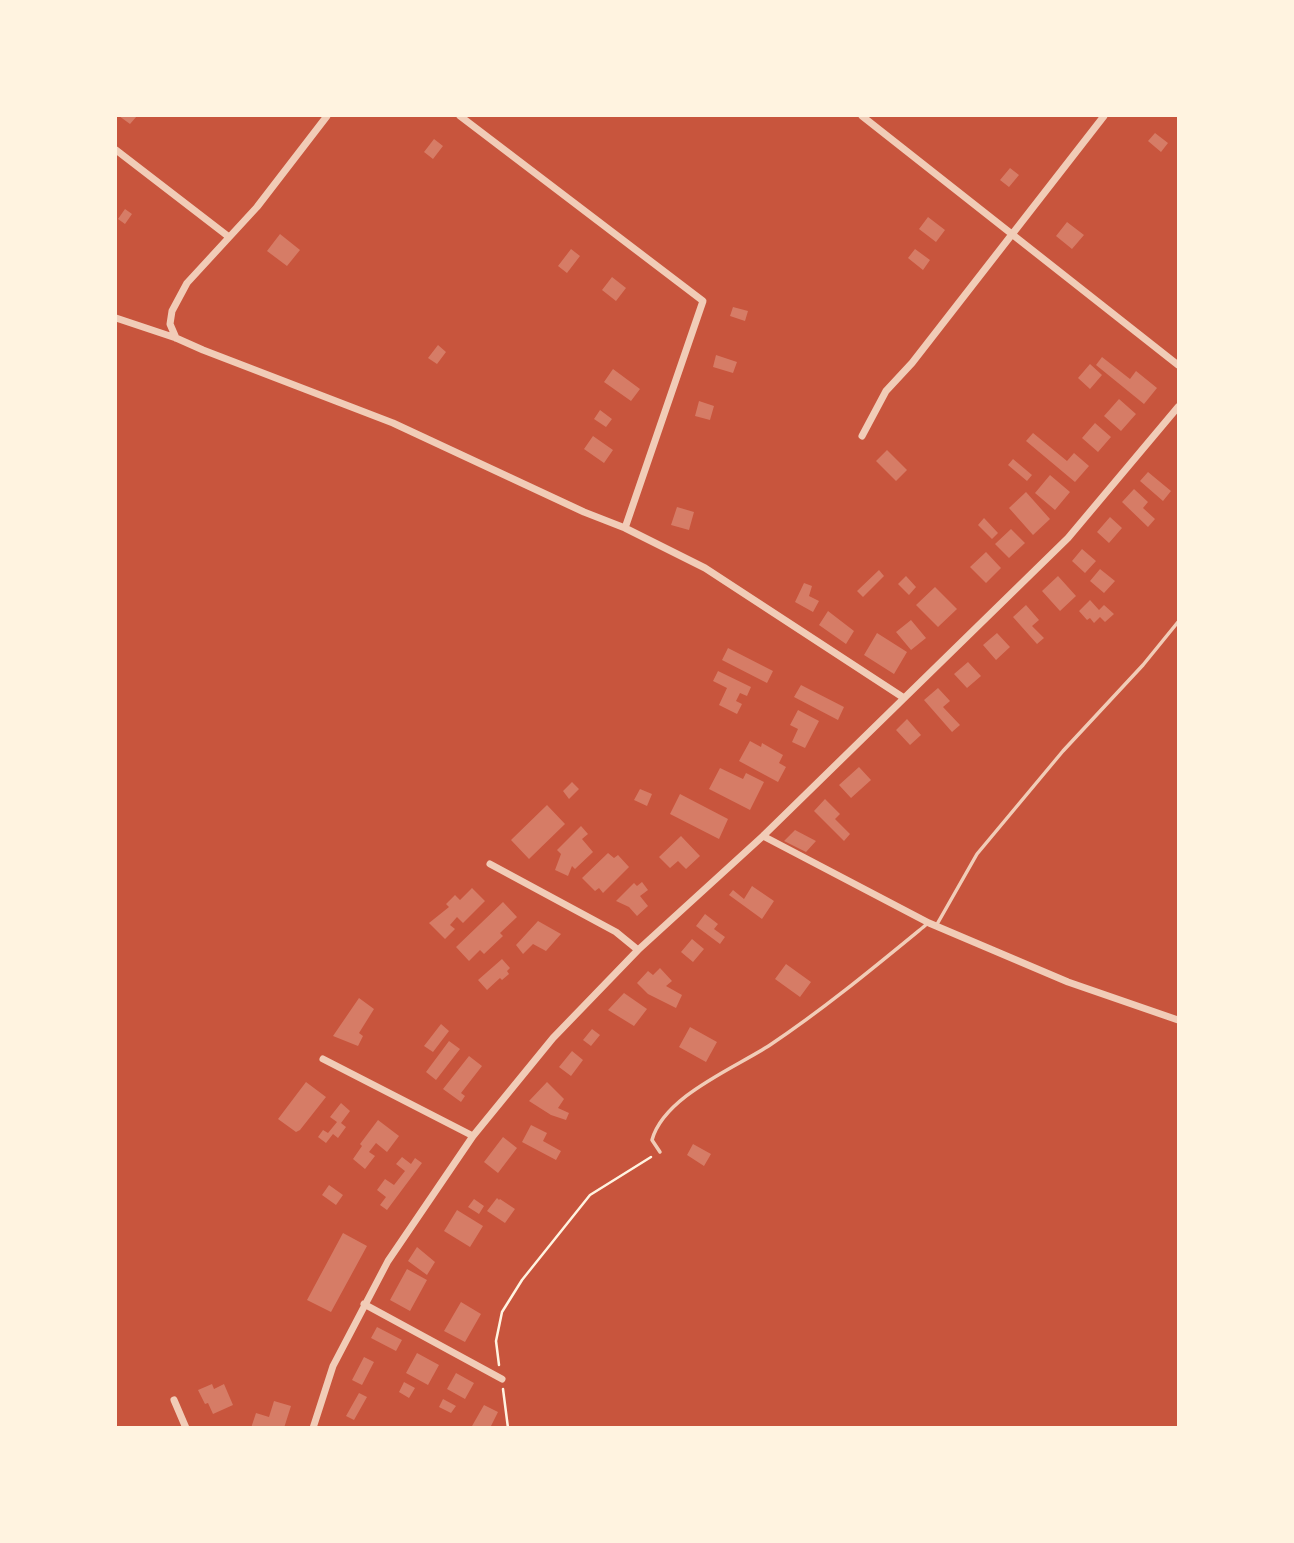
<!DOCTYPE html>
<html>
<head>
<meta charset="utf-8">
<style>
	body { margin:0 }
	#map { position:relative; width:1294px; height:1543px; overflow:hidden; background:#c8553d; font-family:"Source Sans 3",sans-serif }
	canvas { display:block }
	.frame { position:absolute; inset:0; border:117px solid #fff3e0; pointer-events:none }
</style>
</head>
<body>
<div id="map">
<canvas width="1294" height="1543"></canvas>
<div class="frame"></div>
</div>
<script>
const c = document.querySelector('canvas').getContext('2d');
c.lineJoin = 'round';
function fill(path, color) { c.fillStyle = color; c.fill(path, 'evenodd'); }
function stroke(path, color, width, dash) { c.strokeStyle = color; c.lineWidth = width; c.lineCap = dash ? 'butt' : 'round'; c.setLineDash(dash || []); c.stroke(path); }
fill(new Path2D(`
	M 119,116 L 137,116 L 130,124 Z
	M 1155,133 L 1168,143 L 1161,152 L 1148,141 Z
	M 434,139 L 443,146 L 433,159 L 424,152 Z
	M 1010,168 L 1019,175 L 1009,187 L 1000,180 Z
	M 125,209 L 132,214 L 125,224 L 118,219 Z
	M 928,217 L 945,230 L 936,242 L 919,229 Z
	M 1067,222 L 1084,235 L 1072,249 L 1056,236 Z
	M 280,234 L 300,250 L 287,266 L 267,251 Z
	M 571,249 L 580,256 L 567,273 L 558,266 Z
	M 915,249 L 930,260 L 923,270 L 908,258 Z
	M 612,277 L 626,288 L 616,301 L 602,290 Z
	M 733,307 L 748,311 L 745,321 L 730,316 Z
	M 438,345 L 446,352 L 437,364 L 428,358 Z
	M 716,355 L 737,362 L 733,373 L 713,367 Z
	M 1102,357 L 1130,379 L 1136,371 L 1157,388 L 1144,404 L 1096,365 Z
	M 1090,364 L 1102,375 L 1090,389 L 1078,378 Z
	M 613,369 L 640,389 L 631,401 L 604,382 Z
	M 1119,399 L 1136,414 L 1121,431 L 1104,416 Z
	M 699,401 L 714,406 L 710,420 L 695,416 Z
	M 600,410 L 612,419 L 606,427 L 594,419 Z
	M 1095,423 L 1111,437 L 1098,452 L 1082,438 Z
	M 1033,433 L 1067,461 L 1074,453 L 1089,466 L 1075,482 L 1026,441 Z
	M 593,436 L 613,450 L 604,463 L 584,449 Z
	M 887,450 L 907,470 L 896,481 L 876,461 Z
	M 1013,459 L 1032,475 L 1027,481 L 1008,465 Z
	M 1148,472 L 1171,491 L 1163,501 L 1140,481 Z
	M 1050,475 L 1070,492 L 1055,510 L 1035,493 Z
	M 1134,489 L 1148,502 L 1143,508 L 1155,519 L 1148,527 L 1122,502 Z
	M 1026,492 L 1050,519 L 1033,535 L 1009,508 Z
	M 677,507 L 694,512 L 689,530 L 671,525 Z
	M 1110,517 L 1122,528 L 1109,543 L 1097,532 Z
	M 984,518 L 998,533 L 992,539 L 978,525 Z
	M 1011,529 L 1025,543 L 1009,558 L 995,544 Z
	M 1082,549 L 1096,561 L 1085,573 L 1072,561 Z
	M 986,552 L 1001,568 L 986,583 L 970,567 Z
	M 1100,569 L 1115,581 L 1104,593 L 1090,581 Z
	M 879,570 L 884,576 L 863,597 L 857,591 Z
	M 906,576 L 916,587 L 909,595 L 898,584 Z
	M 1058,576 L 1076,596 L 1060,611 L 1042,591 Z
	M 804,583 L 812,586 L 809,596 L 819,601 L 813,612 L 795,602 Z
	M 935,587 L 957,609 L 938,627 L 916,605 Z
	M 1090,600 L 1099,610 L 1104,605 L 1114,614 L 1105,622 L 1100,617 L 1094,623 L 1090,618 L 1087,620 L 1079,611 Z
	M 1026,605 L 1039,620 L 1032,626 L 1044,638 L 1037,644 L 1013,617 Z
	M 828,611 L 854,631 L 846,644 L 819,625 Z
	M 911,620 L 926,638 L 911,650 L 896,632 Z
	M 877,633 L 907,652 L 894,674 L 864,655 Z
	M 997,633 L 1010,647 L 996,660 L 983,645 Z
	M 728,648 L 773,671 L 767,683 L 722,660 Z
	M 968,662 L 981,676 L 967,688 L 954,674 Z
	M 718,671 L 751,687 L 747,696 L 740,693 L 736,701 L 742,704 L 737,714 L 719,705 L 727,688 L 713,681 Z
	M 801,685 L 844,707 L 838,720 L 794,697 Z
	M 938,688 L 950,701 L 943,707 L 960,725 L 952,732 L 924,700 Z
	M 798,710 L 819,721 L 805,748 L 792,742 L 798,729 L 790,725 Z
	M 907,719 L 921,735 L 910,745 L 896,730 Z
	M 750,741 L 761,747 L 762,743 L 783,755 L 779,763 L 786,767 L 778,782 L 739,761 Z
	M 859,767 L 871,780 L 851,798 L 839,785 Z
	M 720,768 L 743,779 L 746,773 L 764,782 L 750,810 L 709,789 Z
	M 572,782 L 579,789 L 569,799 L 563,791 Z
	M 640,789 L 652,794 L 647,806 L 634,800 Z
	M 680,794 L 728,819 L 719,839 L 670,814 Z
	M 825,799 L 840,814 L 835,819 L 850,834 L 844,841 L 814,811 Z
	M 547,805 L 565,824 L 529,859 L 511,840 Z
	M 581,826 L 588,834 L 582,839 L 593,852 L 575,869 L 572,866 L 568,876 L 555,870 L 561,854 L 557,850 Z
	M 795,830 L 816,841 L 806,852 L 784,841 Z
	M 681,836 L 700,856 L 686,869 L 678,861 L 670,868 L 659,857 Z
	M 608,853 L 614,858 L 618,855 L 629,867 L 603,893 L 599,888 L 595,891 L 582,878 Z
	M 642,882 L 648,890 L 640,896 L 648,906 L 637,916 L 629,907 L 616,901 L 634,883 L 637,886 Z
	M 752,886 L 774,901 L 762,919 L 729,895 L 733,890 L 744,899 Z
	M 472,888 L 485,901 L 463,923 L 457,917 L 450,925 L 455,929 L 445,939 L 429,923 L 449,907 L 446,904 L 455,895 L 460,900 Z
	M 503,902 L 517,917 L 500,933 L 503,936 L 484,954 L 480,950 L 469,961 L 456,947 Z
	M 705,914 L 718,924 L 714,929 L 725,937 L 720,944 L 696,926 Z
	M 538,921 L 561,934 L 546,951 L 533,944 L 523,954 L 516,945 Z
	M 692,939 L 704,949 L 693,962 L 681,952 Z
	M 502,959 L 510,968 L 507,971 L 509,974 L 502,980 L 500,978 L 487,990 L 478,980 Z
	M 786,964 L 811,982 L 800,997 L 775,979 Z
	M 660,968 L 672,981 L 666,986 L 682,995 L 676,1008 L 648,994 L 637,983 L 648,971 L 653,975 Z
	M 624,993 L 647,1009 L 634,1026 L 608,1010 Z
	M 359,998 L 374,1009 L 359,1033 L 363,1036 L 358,1046 L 333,1036 Z
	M 441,1024 L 449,1031 L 433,1052 L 424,1046 Z
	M 690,1027 L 717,1042 L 706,1062 L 679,1047 Z
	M 592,1029 L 600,1035 L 591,1046 L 583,1040 Z
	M 449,1041 L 460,1049 L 436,1080 L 426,1072 Z
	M 572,1051 L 583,1060 L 571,1076 L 559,1067 Z
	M 469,1056 L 482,1066 L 461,1093 L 465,1096 L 461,1102 L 443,1089 Z
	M 306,1082 L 326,1097 L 300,1130 L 296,1132 L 278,1119 Z
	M 547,1082 L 564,1099 L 558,1108 L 569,1113 L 566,1120 L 551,1115 L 529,1101 Z
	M 341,1103 L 350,1111 L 341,1123 L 346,1127 L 338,1138 L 333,1134 L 326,1143 L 318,1137 L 323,1130 L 328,1133 L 337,1122 L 330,1117 Z
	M 378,1120 L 399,1136 L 387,1152 L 376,1143 L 369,1152 L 375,1156 L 365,1169 L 353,1159 L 362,1146 L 360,1144 Z
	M 531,1125 L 547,1133 L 543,1141 L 561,1151 L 556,1160 L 522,1142 Z
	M 503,1137 L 517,1148 L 498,1173 L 484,1162 Z
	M 693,1144 L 711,1154 L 704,1166 L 687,1155 Z
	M 402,1157 L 411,1164 L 415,1158 L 422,1163 L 387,1210 L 380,1205 L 386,1197 L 377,1190 L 385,1179 L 394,1185 L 405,1171 L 396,1164 Z
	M 329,1185 L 343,1195 L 336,1205 L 322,1195 Z
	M 497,1198 L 499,1200 L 500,1199 L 515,1209 L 505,1223 L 487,1211 Z
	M 474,1199 L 484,1206 L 479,1214 L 468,1207 Z
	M 457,1210 L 483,1226 L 470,1247 L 444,1231 Z
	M 343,1233 L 367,1246 L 331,1312 L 307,1300 Z
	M 417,1247 L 435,1262 L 427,1275 L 408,1261 Z
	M 407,1269 L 427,1280 L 410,1311 L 390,1300 Z
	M 461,1302 L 481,1314 L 465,1342 L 444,1331 Z
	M 377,1327 L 402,1340 L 396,1351 L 371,1338 Z
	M 417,1353 L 439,1365 L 428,1385 L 406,1373 Z
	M 364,1357 L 374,1362 L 362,1385 L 352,1380 Z
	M 456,1373 L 474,1383 L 465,1399 L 447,1389 Z
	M 404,1382 L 415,1388 L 409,1398 L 399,1392 Z
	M 212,1384 L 214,1389 L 224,1384 L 233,1405 L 213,1414 L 208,1403 L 205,1404 L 198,1390 Z
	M 359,1393 L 367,1397 L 354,1420 L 346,1416 Z
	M 443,1399 L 456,1406 L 451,1413 L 439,1407 Z
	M 274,1401 L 291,1406 L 284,1428 L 251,1428 L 256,1413 L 269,1417 Z
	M 484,1405 L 498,1412 L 490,1428 L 473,1428 L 472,1426 Z`), '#d67c66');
stroke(new Path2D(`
	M 499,1365 L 496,1341 L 502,1312 L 522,1280 L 590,1195 L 651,1157
	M 503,1389 L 508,1428`), '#fff3e0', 2.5);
stroke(new Path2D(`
	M 936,926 L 977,854 L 1063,751 L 1143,665 L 1178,622
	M 660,1152 L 652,1140 C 664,1096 735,1068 770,1045 C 824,1009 877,965 927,924`), '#f1ccb7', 3.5);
stroke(new Path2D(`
	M 460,116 L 703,301 L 625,528
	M 862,116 L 1178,365
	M 116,150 L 229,237
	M 116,318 L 176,338 L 203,350 L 393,423 L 584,512 L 625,528 L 705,568 L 904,698
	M 176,338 L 170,324 L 172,311 L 187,283 L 257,207 L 327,116
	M 862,436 L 886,391 L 912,363 L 1104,116
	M 763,836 L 929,923 L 1068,982 L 1178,1020
	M 490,864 L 616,932 L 638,950
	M 323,1059 L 473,1136
	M 364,1304 L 502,1379
	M 174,1400 L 186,1428
	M 313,1428 L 333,1366 L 388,1261 L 473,1136 L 553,1038 L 638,950 L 763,836 L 1068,538 L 1178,407`), '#f1ccb7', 7);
</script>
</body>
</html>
